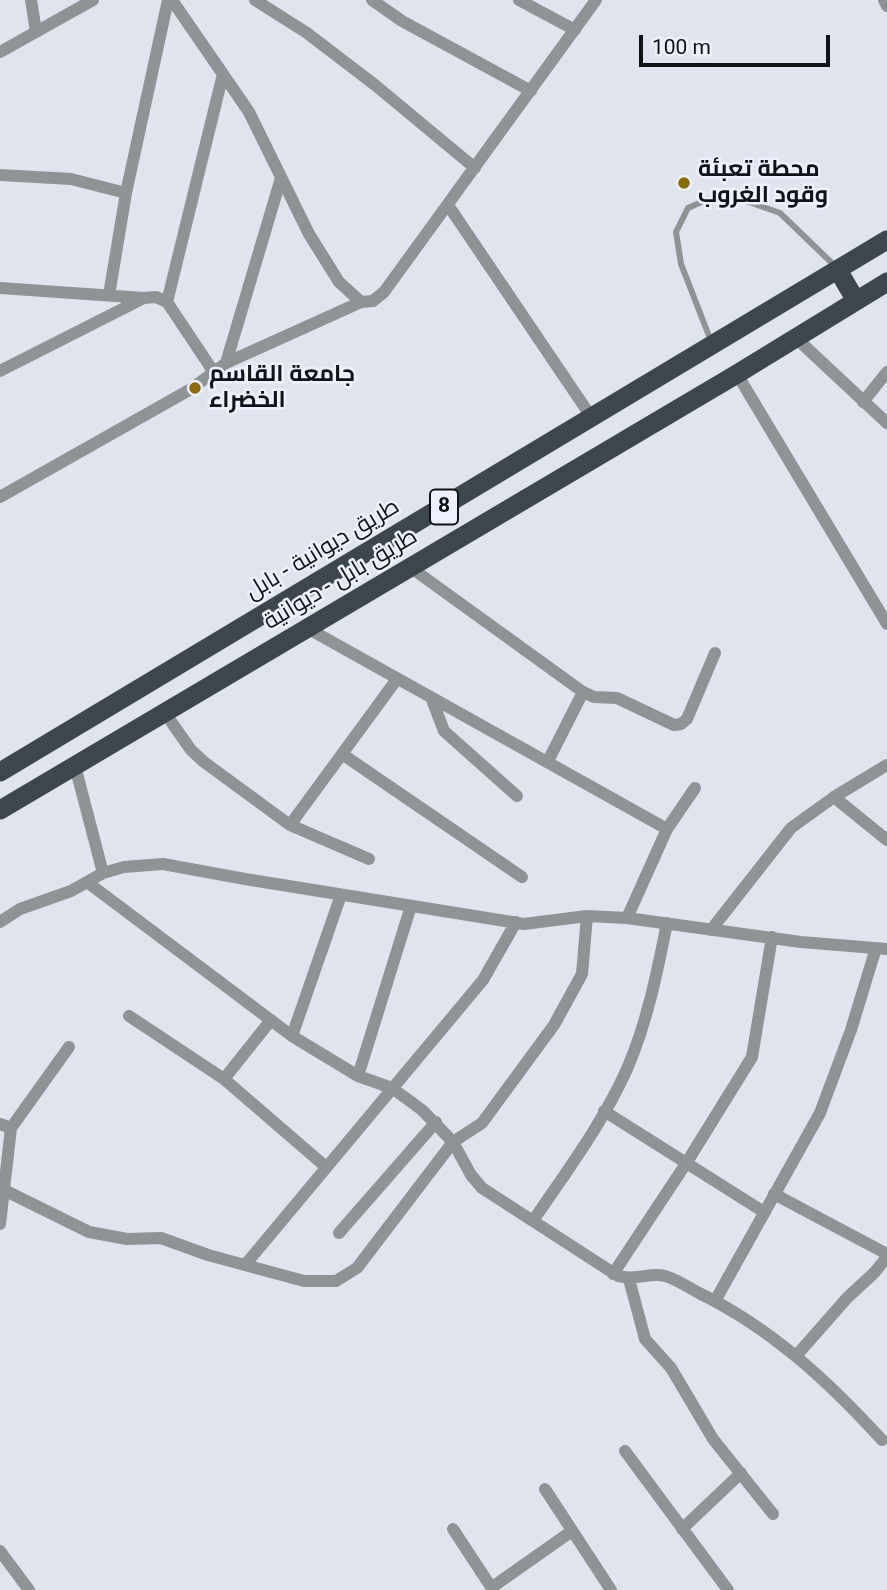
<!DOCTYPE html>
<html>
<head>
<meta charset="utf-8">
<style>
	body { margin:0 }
	#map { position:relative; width:887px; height:1590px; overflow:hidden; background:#e0e4ef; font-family:Roboto,sans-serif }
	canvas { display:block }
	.scale { position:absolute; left:639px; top:35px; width:191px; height:32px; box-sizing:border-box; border:4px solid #111216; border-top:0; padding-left:9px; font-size:21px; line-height:24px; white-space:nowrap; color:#111216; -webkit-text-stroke:5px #edf1fd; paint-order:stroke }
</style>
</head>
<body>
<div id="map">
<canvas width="887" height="1590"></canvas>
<div class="scale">100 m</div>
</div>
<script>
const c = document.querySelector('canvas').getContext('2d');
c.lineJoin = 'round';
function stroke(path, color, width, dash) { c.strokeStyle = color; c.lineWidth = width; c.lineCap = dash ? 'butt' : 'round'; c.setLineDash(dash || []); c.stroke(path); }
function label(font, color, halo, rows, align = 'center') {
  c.font = font + ' Roboto,Cairo,sans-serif'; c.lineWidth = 5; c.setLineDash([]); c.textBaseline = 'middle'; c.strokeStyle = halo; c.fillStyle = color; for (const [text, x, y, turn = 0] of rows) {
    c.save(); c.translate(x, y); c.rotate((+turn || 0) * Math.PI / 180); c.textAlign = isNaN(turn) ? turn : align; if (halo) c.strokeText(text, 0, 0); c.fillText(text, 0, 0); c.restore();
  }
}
stroke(new Path2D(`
	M 711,341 L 681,264 L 676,232 L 688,208 L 706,200 L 732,196 L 780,213 L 835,266`), '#8e9396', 6);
stroke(new Path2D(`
	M 31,0 L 36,31
	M 172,0 L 249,112 L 309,234 L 339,282 L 361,302
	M 255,0 L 307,33 L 375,85 L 475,168
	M 372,0 L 402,21 L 531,91
	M 519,0 L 575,30
	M 884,0 L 887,6
	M 0,52 L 93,0
	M 0,175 L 71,179 L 126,193
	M 448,205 L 592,418
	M 0,288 L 144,298
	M 109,295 L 126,193 L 168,0
	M 167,302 L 223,74
	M 796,338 L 887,423
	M 226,363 L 281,178
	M 0,371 L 144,298 L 156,297 L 167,302 L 213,371
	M 737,374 L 887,624
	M 863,402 L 887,372
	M 0,497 L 191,389 L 226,363 L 361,302 L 373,301 L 384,292 L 596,0
	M 410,567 L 583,692 L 594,697 L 617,698 L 674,725 L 681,724 L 687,719 L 715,653
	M 307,628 L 667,829
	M 431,697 L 444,731 L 517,796
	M 165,713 L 191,750 L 204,762 L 290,825 L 369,859
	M 342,754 L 522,877
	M 548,761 L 583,692
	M 75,766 L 103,873
	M 834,797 L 887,840
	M 290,825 L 397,679
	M 87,882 L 292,1036 L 358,1076 L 392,1088 L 422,1110 L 453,1142 L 471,1175 L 482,1188 L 618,1276 C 636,1281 651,1272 665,1276 C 676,1279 688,1287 699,1293 C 771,1328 828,1381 882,1440
	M 627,918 L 667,829 L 695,788
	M 0,922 L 20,909 L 71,891 L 103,873 L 124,867 L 163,864 L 245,879 L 524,924 L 587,916 L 627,918 L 801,942 L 887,949
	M 711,930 L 791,828 L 834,797 L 887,765
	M 129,1016 L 224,1079 L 326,1167
	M 292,1036 L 341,895
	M 358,1076 L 411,906
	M 224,1079 L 271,1020
	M 604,1111 L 764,1212
	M 0,1124 L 11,1128 L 69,1047
	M 4,1190 L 89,1232 L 127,1239 L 161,1238 L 208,1255 L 304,1281 L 336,1281 L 357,1268 L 453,1142 L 482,1123 L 554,1025 L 582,974 L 587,916
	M 774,1194 L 887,1254
	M 533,1221 C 566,1172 603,1123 627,1069 C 647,1023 657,973 667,923
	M 0,1224 L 11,1128
	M 339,1233 L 436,1122
	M 245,1265 L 483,980 L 516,922
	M 613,1274 L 687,1162 L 752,1057 L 772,937
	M 629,1279 L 645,1339 L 671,1368 L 713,1439 L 773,1514
	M 715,1301 L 820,1113 L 851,1030 L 876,948
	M 796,1356 L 847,1298 L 874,1273 L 887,1257
	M 625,1451 L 728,1590
	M 545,1489 L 611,1590
	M 453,1529 L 493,1590
	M 682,1529 L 741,1473
	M 0,1551 L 29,1590
	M 491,1588 L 572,1531`), '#8e9396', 12);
stroke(new Path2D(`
	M 838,270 L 856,301
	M 0,772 L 887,240
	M 0,810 L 737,374 L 887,282`), '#3d464b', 19);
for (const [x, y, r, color] of [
	[684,183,7,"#8c6b0d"],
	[195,388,7,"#8c6b0d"]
]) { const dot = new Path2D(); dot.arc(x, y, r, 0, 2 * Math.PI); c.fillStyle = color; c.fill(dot); stroke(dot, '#edf1fd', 2.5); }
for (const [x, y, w] of [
	[444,507,28]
]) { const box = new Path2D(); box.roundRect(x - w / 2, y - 17.5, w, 35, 5); c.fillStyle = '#edf1fd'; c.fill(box); stroke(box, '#111216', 2); }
label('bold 21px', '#111216', null, [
	["8",444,507]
]);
label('bold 23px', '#111216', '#edf1fd', [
	["محطة تعبئة",698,170],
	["وقود الغروب",698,196],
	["جامعة القاسم",209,375],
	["الخضراء",209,401]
], 'left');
label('23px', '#111216', '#edf1fd', [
	["طريق ديوانية - بابل",323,550,-31],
	["طريق بابل - ديوانية",341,580,-31]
]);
</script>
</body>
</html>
